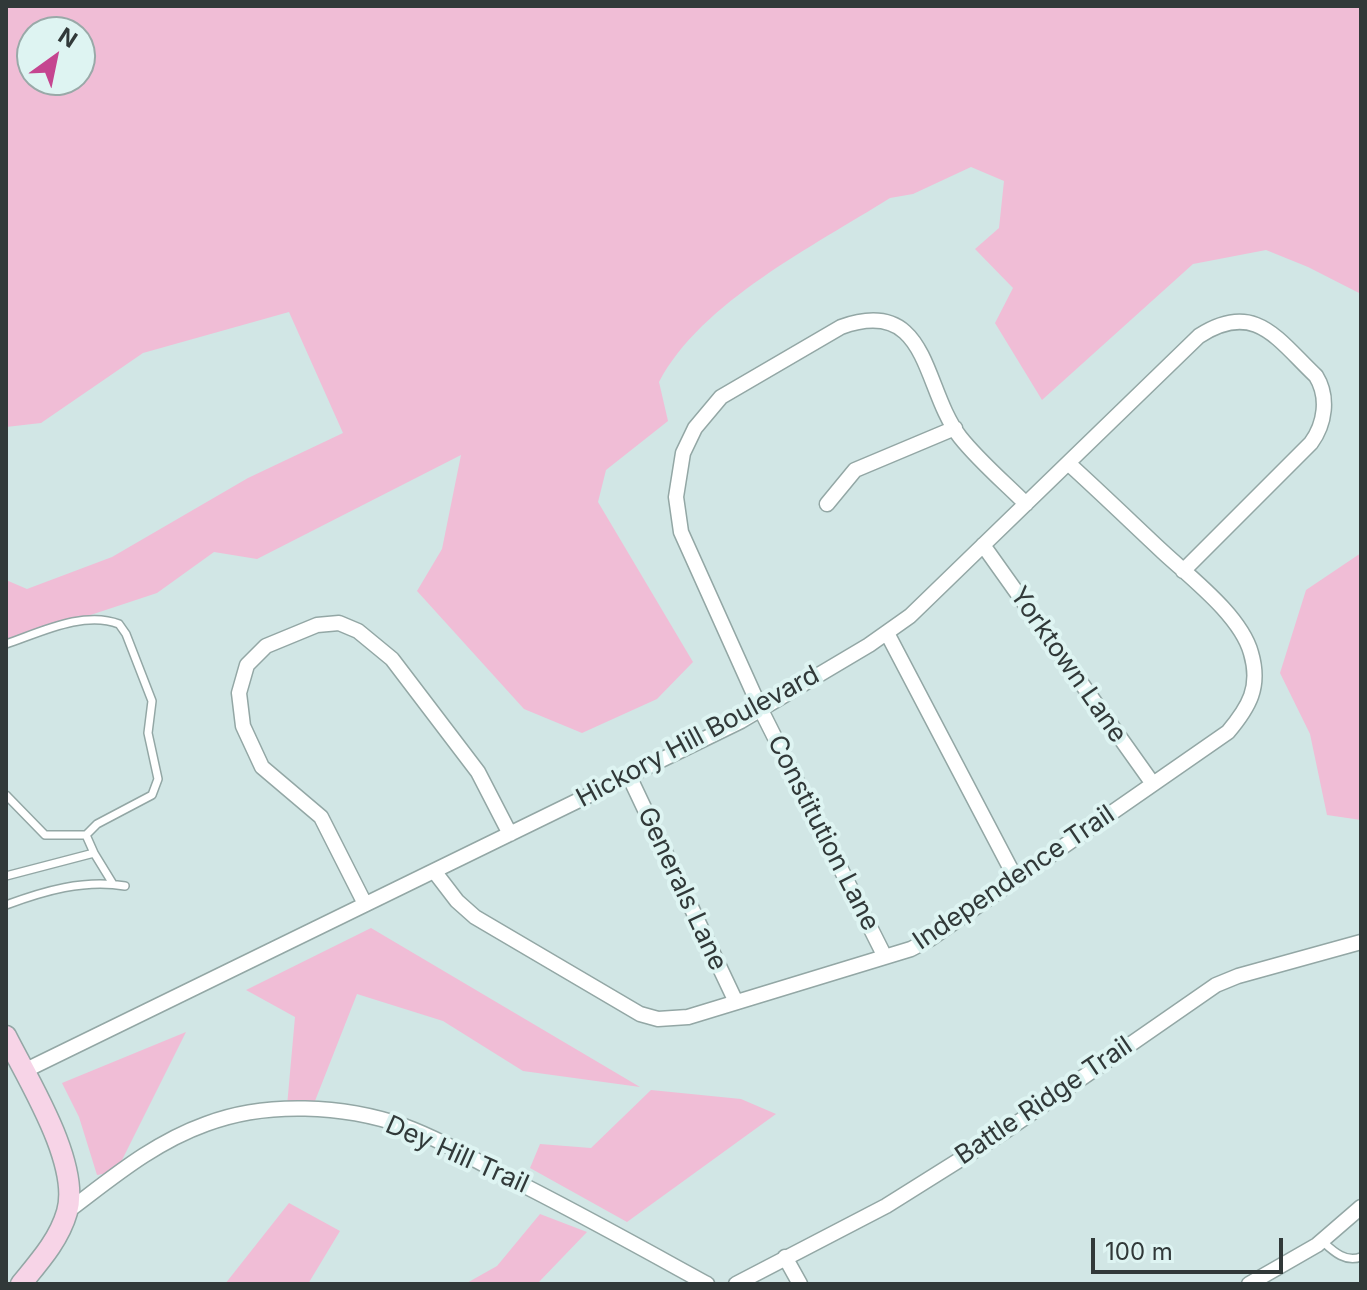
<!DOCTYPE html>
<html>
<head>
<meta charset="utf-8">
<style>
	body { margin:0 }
	#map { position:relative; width:1367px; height:1290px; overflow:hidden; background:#d1e6e5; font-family:Inter,sans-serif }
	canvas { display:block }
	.frame { position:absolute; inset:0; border:8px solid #313939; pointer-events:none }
	.north { position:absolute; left:16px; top:16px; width:80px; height:80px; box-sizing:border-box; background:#def4f2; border:2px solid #99a9a8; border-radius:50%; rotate:33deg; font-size:22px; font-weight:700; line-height:32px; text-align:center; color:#313939 }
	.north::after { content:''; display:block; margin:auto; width:28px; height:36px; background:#c54590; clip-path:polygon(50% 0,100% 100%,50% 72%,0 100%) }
	.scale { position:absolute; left:1091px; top:1238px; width:192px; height:36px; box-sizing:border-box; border:4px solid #313939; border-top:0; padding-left:10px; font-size:24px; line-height:28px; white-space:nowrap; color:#313939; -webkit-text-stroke:6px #def4f2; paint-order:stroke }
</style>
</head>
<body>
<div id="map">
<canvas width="1367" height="1290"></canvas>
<div class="frame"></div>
<div class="north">N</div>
<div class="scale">100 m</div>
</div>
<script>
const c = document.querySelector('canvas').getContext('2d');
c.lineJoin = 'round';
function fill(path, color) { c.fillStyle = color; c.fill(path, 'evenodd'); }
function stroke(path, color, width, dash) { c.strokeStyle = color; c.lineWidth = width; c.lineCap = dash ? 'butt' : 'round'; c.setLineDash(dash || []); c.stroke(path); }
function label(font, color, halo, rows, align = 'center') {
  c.font = font + ' Inter,sans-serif'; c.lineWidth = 8; c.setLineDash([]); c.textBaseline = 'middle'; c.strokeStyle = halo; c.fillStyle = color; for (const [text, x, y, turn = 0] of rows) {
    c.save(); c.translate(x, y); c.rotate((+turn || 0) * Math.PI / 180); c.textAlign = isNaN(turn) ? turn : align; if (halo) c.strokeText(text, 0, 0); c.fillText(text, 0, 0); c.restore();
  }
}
fill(new Path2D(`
	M 6,6 L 1361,6 L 1361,294 L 1308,267 L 1266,250 L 1193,264 L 1042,400 L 995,323 L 1013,288 L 975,249 L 999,228 L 1004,181 L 971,167 L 913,194 L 890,198 C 814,246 702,301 659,382 L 668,421 L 606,470 L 598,502 L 693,662 L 657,699 L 582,733 L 524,709 L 417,591 L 442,549 L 461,455 L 257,559 L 214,552 L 157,593 L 6,643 L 6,580 L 27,589 L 112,557 L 248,478 L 343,433 L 289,312 L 143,353 L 41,423 L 6,427 ZM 32,32 L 80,32 L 80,80 L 32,80 Z
	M 1361,553 L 1361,820 L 1327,815 L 1310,734 L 1280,673 L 1306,590 Z
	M 371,928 L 640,1087 L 523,1071 L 443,1021 L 357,994 L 313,1106 L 287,1106 L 295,1017 L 246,990 Z
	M 186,1032 L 116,1172 L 97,1175 L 79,1117 L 62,1083 Z
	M 651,1090 L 741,1099 L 776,1114 L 627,1222 L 530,1168 L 540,1144 L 591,1148 Z
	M 289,1203 L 340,1231 L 308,1284 L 225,1284 Z
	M 540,1214 L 587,1232 L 537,1284 L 465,1284 L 497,1266 Z`), '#f0bdd6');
const lane = new Path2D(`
	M 6,644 C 39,633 84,610 119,624 L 126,634 L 152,701 L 148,733 L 158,779 L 152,795 L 97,824 L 86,835
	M 6,795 L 45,835 L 86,835 L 94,853
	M 6,876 L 94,853 L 113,884
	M 6,905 C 44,891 84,879 125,886
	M 1322,1241 C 1333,1251 1345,1263 1361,1257`);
const street = new Path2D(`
	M 827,504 L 855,470 L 955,428
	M 983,545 L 1153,784
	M 887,633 L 1016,879
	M 629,776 L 736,1002
	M 434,871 L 457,901 L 475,917 L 640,1014 L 658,1019 L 688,1017 L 911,949 L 930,939 L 1228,732 C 1249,707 1261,687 1251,653 C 1241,616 1191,578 1163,552 C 1131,522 1100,492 1068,463
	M 365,904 L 321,817 L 262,767 L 243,726 L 239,693 L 247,665 L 266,646 L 317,625 L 339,623 L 358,631 L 392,659 L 478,772 L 510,834
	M 885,957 L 761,710 L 681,532 L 676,497 L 683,453 L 695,428 L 721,397 L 841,327 C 930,295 922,388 960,437 C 979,461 1004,482 1026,504
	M 24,1071 L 741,721 L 869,645 L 910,616 L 1199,336 C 1255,300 1277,339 1316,376 C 1329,397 1325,424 1311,443 L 1183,571
	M 68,1211 C 112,1178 153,1143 206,1124 C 266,1101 344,1105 404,1126 C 442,1140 478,1162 513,1180 C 579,1213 643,1249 707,1284
	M 785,1257 L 800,1284
	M 736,1284 L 886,1206 L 1004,1132 L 1216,985 L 1238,976 L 1361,942
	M 1249,1284 L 1317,1245 L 1361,1207`);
const secondary = new Path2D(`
	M 6,1036 C 28,1080 81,1164 67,1212 C 59,1240 39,1262 21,1284`);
stroke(lane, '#93a7a5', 10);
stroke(street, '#93a7a5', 17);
stroke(secondary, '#93a7a5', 23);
stroke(lane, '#fff', 7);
stroke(street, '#fff', 14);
stroke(secondary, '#f7d4e7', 20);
label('26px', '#313939', '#def4f2', [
	["Yorktown Lane",1068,665,55],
	["Hickory Hill Boulevard",698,737,-28],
	["Constitution Lane",823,833,63],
	["Independence Trail",1014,878,-34],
	["Generals Lane",682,889,65],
	["Battle Ridge Trail",1044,1101,-34],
	["Dey Hill Trail",457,1155,24]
]);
</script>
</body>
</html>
